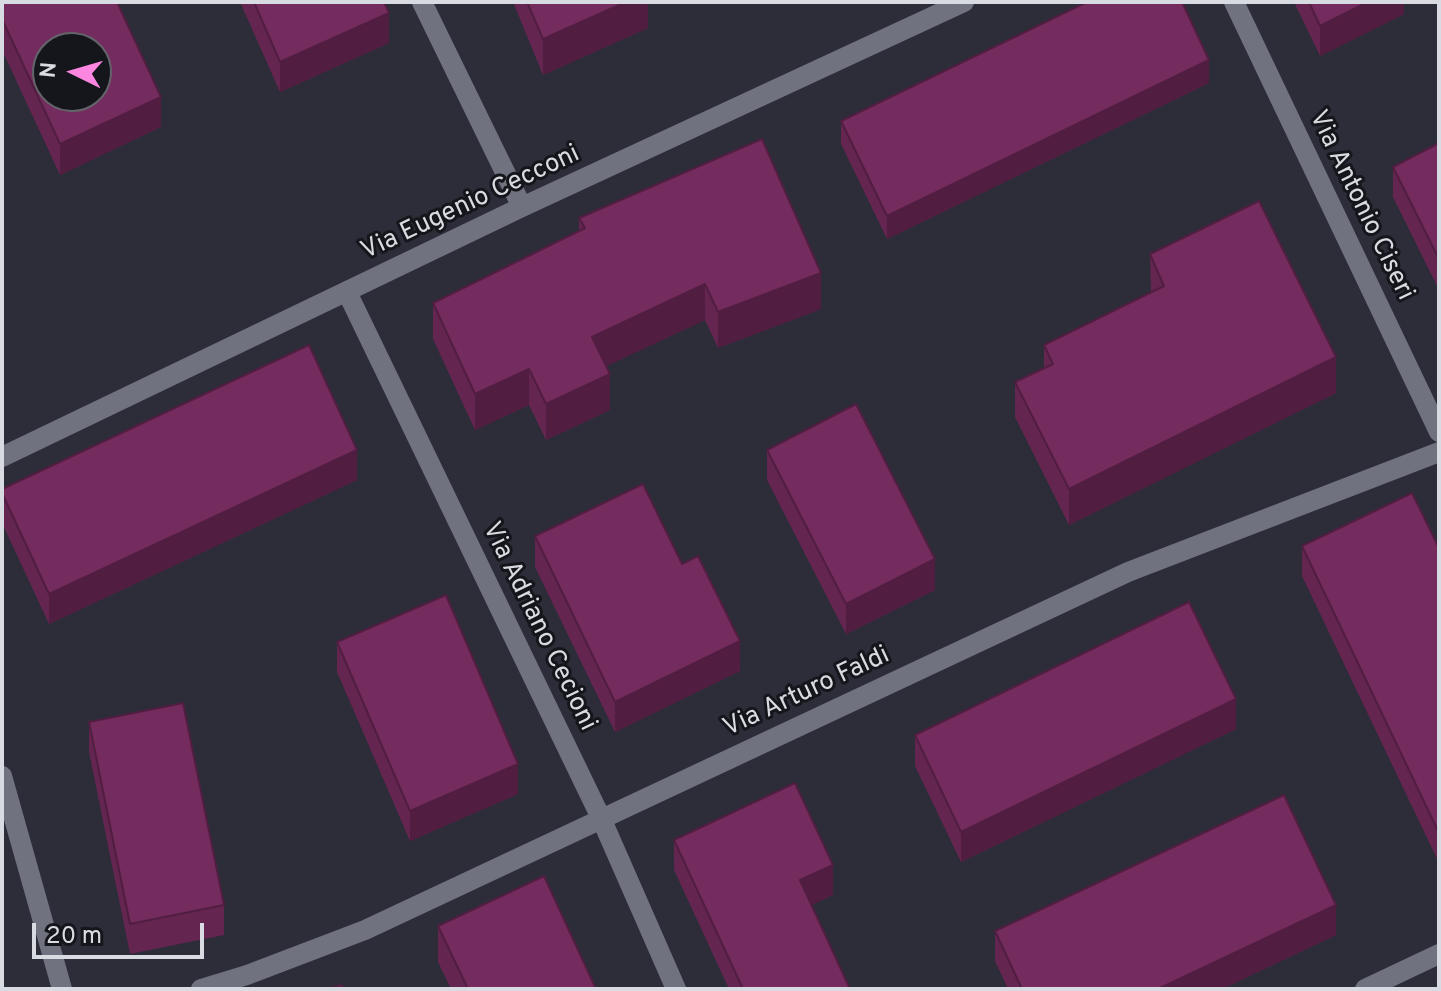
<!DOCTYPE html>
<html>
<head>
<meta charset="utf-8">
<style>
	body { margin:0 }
	#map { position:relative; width:1441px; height:991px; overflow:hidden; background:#2c2d39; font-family:Overpass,sans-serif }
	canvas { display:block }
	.frame { position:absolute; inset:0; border:4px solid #d9dbe2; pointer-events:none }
	.north { position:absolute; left:32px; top:32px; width:80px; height:80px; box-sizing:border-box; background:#15161b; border:2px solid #63656b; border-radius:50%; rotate:275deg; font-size:22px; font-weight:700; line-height:32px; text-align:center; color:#d9dbe2 }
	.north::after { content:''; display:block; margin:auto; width:28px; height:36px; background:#fd86e1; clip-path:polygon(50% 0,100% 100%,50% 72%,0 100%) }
	.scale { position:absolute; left:32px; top:923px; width:172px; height:36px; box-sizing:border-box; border:4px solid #d9dbe2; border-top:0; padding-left:10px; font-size:24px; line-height:28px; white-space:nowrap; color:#d9dbe2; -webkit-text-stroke:6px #15161b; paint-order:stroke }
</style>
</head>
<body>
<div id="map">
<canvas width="1441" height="991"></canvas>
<div class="frame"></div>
<div class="north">N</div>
<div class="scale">20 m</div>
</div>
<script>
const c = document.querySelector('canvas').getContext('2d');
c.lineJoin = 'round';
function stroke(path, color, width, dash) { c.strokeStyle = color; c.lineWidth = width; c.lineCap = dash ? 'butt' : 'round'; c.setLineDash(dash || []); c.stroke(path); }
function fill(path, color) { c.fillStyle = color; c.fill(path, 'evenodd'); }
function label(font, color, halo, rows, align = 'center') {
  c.font = font + ' Overpass,sans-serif'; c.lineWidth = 6; c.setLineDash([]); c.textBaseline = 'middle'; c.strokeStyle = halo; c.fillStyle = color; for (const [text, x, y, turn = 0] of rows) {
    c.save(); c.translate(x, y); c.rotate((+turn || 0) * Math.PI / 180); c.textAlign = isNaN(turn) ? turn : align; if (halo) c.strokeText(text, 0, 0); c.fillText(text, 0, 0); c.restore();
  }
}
stroke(new Path2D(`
	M 422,2 L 522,207
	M 1234,2 L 1439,432
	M 347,292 L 601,818 L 676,989
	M 2,457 L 522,207 L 964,2
	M 2,776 L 62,989
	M 201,989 L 247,975 L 365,930 L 1128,572 L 1439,452
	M 1365,989 L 1439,954`), '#717280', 20);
fill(new Path2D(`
	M 2,2 L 161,127 L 60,175 L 2,50 Z
	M 240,2 L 384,2 L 389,43 L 280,92 Z
	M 513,2 L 648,2 L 648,28 L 543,75 Z
	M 1294,2 L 1404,2 L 1404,14 L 1320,56 Z
	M 1209,83 L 887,239 L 841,144 L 841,121 Z
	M 1439,143 L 1439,290 L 1393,197 L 1393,167 Z
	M 579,218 L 821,309 L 718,348 L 705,320 L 606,366 L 610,410 L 546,440 L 529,405 L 475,430 L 433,339 L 433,303 L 579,231 Z
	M 1150,254 L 1336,393 L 1069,525 L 1015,417 L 1015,382 L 1044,368 L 1044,345 L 1151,292 Z
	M 767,450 L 935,590 L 846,634 L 767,480 Z
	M 357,480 L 49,624 L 2,523 L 2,489 Z
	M 535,536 L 682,564 L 740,671 L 615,732 L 535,567 Z
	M 1302,546 L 1439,548 L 1439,863 L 1302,576 Z
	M 337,642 L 518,794 L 410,841 L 337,672 Z
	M 89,722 L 224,905 L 224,935 L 130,954 L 89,752 Z
	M 1236,729 L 961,862 L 915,766 L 915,735 Z
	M 674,840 L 833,895 L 811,905 L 850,989 L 729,989 L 674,870 Z
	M 438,926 L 596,989 L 451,989 L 438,962 Z
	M 995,931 L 1336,935 L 1222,989 L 1008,989 L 995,961 Z`), '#642550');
fill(new Path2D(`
	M 626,2 L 648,2 L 648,28 L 543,75 L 543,39 Z
	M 1368,2 L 1404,2 L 1404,14 L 1320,56 L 1320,26 Z
	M 389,13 L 389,43 L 280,92 L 280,62 Z
	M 1209,60 L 1209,83 L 887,239 L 887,216 Z
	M 161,97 L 161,127 L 60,175 L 60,144 Z
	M 821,273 L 821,309 L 718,348 L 718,312 Z
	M 705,284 L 705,320 L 592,373 L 592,337 Z
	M 1336,357 L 1336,393 L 1069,525 L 1069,489 Z
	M 529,369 L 529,405 L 475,430 L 475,394 Z
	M 610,374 L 610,410 L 546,440 L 546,404 Z
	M 357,450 L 357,480 L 49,624 L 49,594 Z
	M 935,559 L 935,590 L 846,634 L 846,604 Z
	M 740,641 L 740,671 L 615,732 L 615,702 Z
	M 1236,699 L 1236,729 L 961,862 L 961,832 Z
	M 518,764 L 518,794 L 410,841 L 410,811 Z
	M 833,865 L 833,895 L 800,911 L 800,880 Z
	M 1336,905 L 1336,935 L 1222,989 L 1158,989 Z`), '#511e41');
const building = new Path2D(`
	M 2,2 L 117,2 L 161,97 L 60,144 L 2,19 ZM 48,48 L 96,48 L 96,96 L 48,96 Z
	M 254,2 L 384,2 L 389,13 L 280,62 Z
	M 527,2 L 626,2 L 543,39 Z
	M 1087,2 L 1182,2 L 1209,60 L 887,216 L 841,121 Z
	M 1309,2 L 1368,2 L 1320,26 Z
	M 762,139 L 821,273 L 718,312 L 705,284 L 592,337 L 610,374 L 546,404 L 529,369 L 475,394 L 433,303 L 585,228 L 579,218 Z
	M 1439,143 L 1439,259 L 1393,167 Z
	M 1259,201 L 1336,357 L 1069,489 L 1015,382 L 1053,364 L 1044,345 L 1164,286 L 1150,254 Z
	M 309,345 L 357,450 L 49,594 L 2,493 L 2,489 Z
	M 856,404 L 935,559 L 846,604 L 767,450 Z
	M 643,484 L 682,564 L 698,556 L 740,641 L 615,702 L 535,536 Z
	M 1412,493 L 1439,548 L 1439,833 L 1302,546 Z
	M 446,595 L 518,764 L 410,811 L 337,642 Z
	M 1189,602 L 1236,699 L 961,832 L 915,735 Z
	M 183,703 L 224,905 L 130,924 L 89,722 Z
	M 795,783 L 833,865 L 800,880 L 850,989 L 743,989 L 674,840 Z
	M 1284,795 L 1336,905 L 1158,989 L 1022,989 L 995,931 Z
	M 544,876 L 596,989 L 468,989 L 438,926 Z
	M 342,985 L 343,989 L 326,989 Z`);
fill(building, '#742b5d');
stroke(building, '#511e41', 2);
label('26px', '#d9dbe2', '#15161b', [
	["Via Eugenio Cecconi",471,204,-25],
	["Via Antonio Ciseri",1360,206,64],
	["Via Adriano Cecioni",538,627,64],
	["Via Arturo Faldi",807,693,-25]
]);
</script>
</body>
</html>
